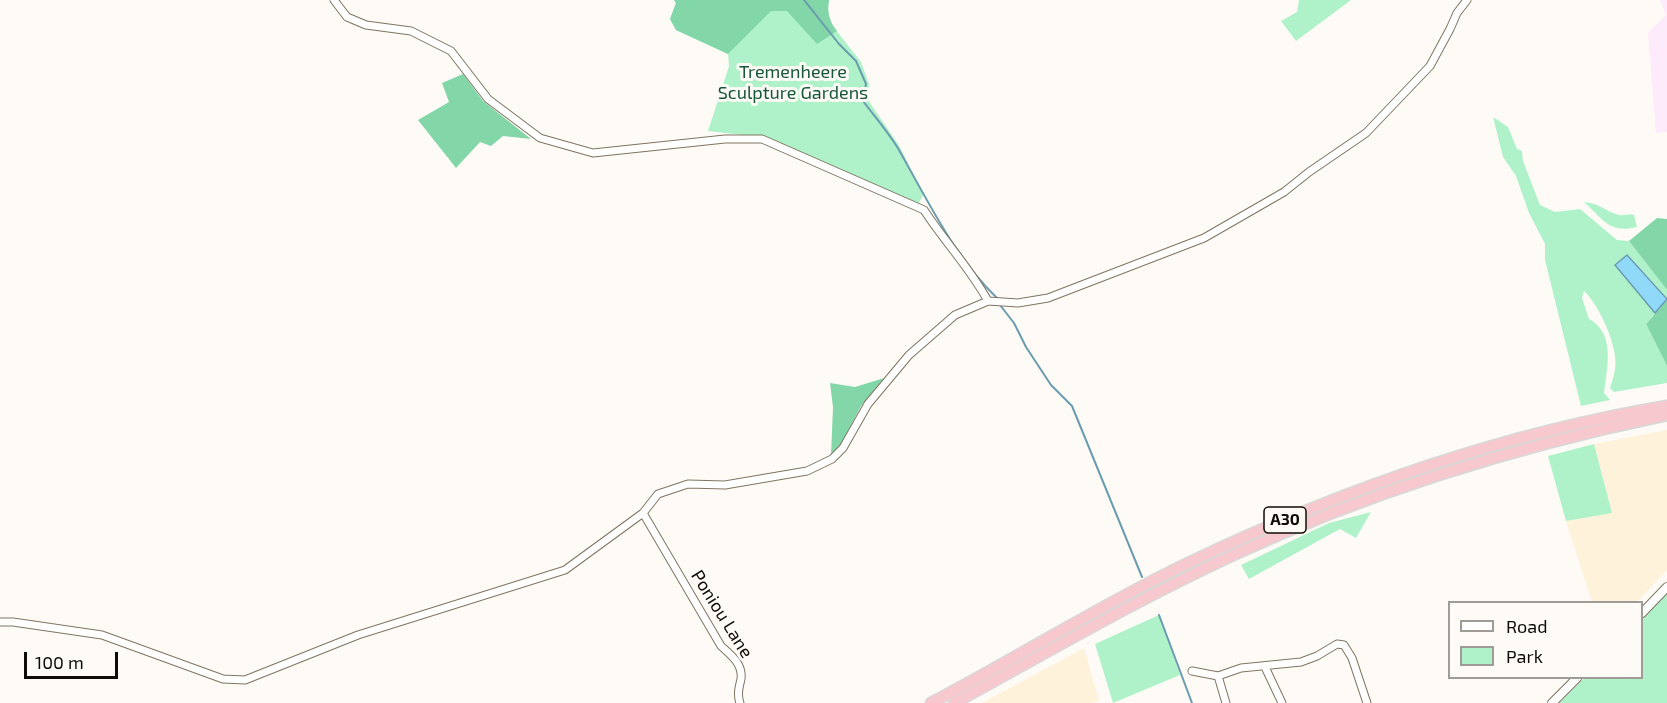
<!DOCTYPE html>
<html>
<head>
<meta charset="utf-8">
<style>
	body { margin:0 }
	#map { position:relative; width:1667px; height:703px; overflow:hidden; background:#fefbf7; font-family:"Exo 2",sans-serif }
	canvas { display:block }
	.legend { position:absolute; left:1448px; top:601px; width:195px; height:78px; box-sizing:border-box; background:#fefbf7; border:2px solid #9f9b96; margin:0; padding:8px 10px; list-style:none; font-size:18px; color:#100c05 }
	.legend li { display:flex; align-items:center; gap:12px; height:30px }
	.legend b { width:30px; border:2px solid #9f9b96 }
	.scale { position:absolute; left:24px; top:652px; width:94px; height:27px; box-sizing:border-box; border:3px solid #100c05; border-top:0; padding-left:8px; font-size:18px; line-height:21px; white-space:nowrap; color:#100c05; -webkit-text-stroke:4px #fefbf7; paint-order:stroke }
</style>
</head>
<body>
<div id="map">
<canvas width="1667" height="703"></canvas>
<ul class="legend">
<li><b style="height:8px;background:#fff"></b>Road</li>
<li><b style="height:16px;background:#aff2ca"></b>Park</li>
</ul>
<div class="scale">100 m</div>
</div>
<script>
const c = document.querySelector('canvas').getContext('2d');
c.lineJoin = 'round';
function fill(path, color) { c.fillStyle = color; c.fill(path, 'evenodd'); }
function stroke(path, color, width, dash) { c.strokeStyle = color; c.lineWidth = width; c.lineCap = dash ? 'butt' : 'round'; c.setLineDash(dash || []); c.stroke(path); }
function label(font, color, halo, rows, align = 'center') {
  c.font = font + ' "Exo 2",sans-serif'; c.lineWidth = 6; c.setLineDash([]); c.textBaseline = 'middle'; c.strokeStyle = halo; c.fillStyle = color; for (const [text, x, y, turn = 0] of rows) {
    c.save(); c.translate(x, y); c.rotate((+turn || 0) * Math.PI / 180); c.textAlign = isNaN(turn) ? turn : align; if (halo) c.strokeText(text, 0, 0); c.fillText(text, 0, 0); c.restore();
  }
}
fill(new Path2D(`
	M 1667,430 L 1667,570 L 1637,602 L 1592,602 L 1566,521 L 1612,512 L 1594,444 Z
	M 1084,648 L 1099,701 L 1091,703 L 982,703 Z`), '#fff2da');
fill(new Path2D(`
	M 1660,0 L 1667,0 L 1667,132 L 1656,133 L 1648,33 L 1666,15 Z`), '#fdebfc');
fill(new Path2D(`
	M 674,0 L 829,0 L 827,9 L 832,25 L 861,62 L 869,84 L 868,100 L 900,147 L 916,181 L 924,193 L 918,205 L 813,157 L 752,136 L 708,131 L 729,66 L 728,54 L 676,30 L 670,19 L 676,3 Z
	M 1299,0 L 1351,0 L 1296,41 L 1281,21 L 1297,12 Z
	M 1493,117 L 1508,127 L 1517,149 L 1522,151 L 1523,161 L 1540,205 L 1555,212 L 1580,209 L 1617,240 L 1629,241 L 1667,290 L 1667,298 L 1628,255 L 1615,264 L 1655,313 L 1646,324 L 1667,366 L 1667,383 L 1614,392 L 1610,388 C 1612,382 1614,375 1615,369 C 1619,348 1599,305 1584,291 L 1582,298 L 1589,319 C 1616,333 1607,369 1604,393 L 1610,400 L 1581,406 L 1545,260 L 1545,244 L 1529,213 L 1516,176 L 1503,157 Z
	M 1584,202 C 1600,203 1606,212 1619,215 C 1624,216 1628,213 1634,215 L 1637,227 C 1609,234 1603,219 1584,202 Z
	M 1594,444 L 1612,513 L 1566,521 L 1548,456 Z
	M 1371,512 L 1356,538 L 1340,529 L 1249,579 L 1241,565 L 1329,523 Z
	M 1667,587 L 1667,703 L 1559,703 L 1584,678 L 1642,678 L 1642,613 Z
	M 1159,615 L 1180,675 L 1113,703 L 1095,644 Z`), '#aff2ca');
fill(new Path2D(`
	M 674,0 L 829,0 C 827,12 829,21 837,31 L 817,44 L 787,11 L 771,11 L 728,54 L 676,30 L 670,19 L 676,3 Z
	M 463,74 L 483,101 L 531,139 L 503,136 L 491,146 L 480,142 L 456,168 L 418,120 L 449,102 L 442,83 Z
	M 1657,218 L 1667,219 L 1667,290 L 1629,241 Z
	M 1667,300 L 1667,366 L 1646,324 Z
	M 884,378 L 861,406 L 841,444 L 831,456 L 833,407 L 830,383 L 855,387 Z`), '#82d6a7');
const water = new Path2D(`
	M 1627,255 L 1667,299 L 1655,313 L 1615,265 Z`);
fill(water, '#90d9f9');
stroke(water, '#6a9cb0', 1.5);
stroke(new Path2D(`
	M 804,0 L 839,44 L 856,61 L 866,84 L 863,101 C 875,117 889,133 899,150 C 928,201 955,258 998,299
	M 1000,305 L 1014,323 L 1026,347 L 1051,385 L 1072,406 L 1142,577
	M 1159,615 L 1192,703`), '#6a9cb0', 2);
const minor = new Path2D(`
	M 334,0 L 347,17 L 366,25 L 411,31 L 451,51 L 488,99 L 540,138 L 593,153 L 725,139 L 762,139 L 924,210 C 944,241 970,268 988,301
	M 643,513 L 721,646 C 731,655 743,664 741,679 C 739,688 737,694 740,703
	M 0,622 L 13,622 L 102,635 L 223,679 L 245,680 L 358,635 L 565,570 L 643,513 L 658,494 L 688,484 L 725,485 L 807,471 L 832,459 L 843,448 L 868,404 L 909,355 L 955,315 L 988,301 L 1018,303 L 1048,298 L 1204,238 L 1284,192 L 1309,172 L 1366,133 L 1430,66 L 1450,29 L 1457,13 L 1467,0
	M 1265,667 L 1282,703
	M 1192,671 L 1218,676 L 1241,668 L 1301,662 L 1317,656 L 1337,644 L 1344,645 L 1352,658 L 1367,703
	M 1218,676 L 1226,703`);
const tertiary = new Path2D(`
	M 1642,613 L 1667,587
	M 1552,703 L 1577,678`);
const trunk = new Path2D(`
	M 931,703 C 1017,658 1099,606 1186,564 C 1339,491 1500,434 1667,406
	M 954,703 C 1046,653 1136,600 1231,556 C 1371,491 1517,446 1667,415`);
stroke(minor, '#7f7460', 9);
stroke(tertiary, '#7f7460', 10);
stroke(trunk, '#d9d8d7', 13);
stroke(minor, '#fff', 7);
stroke(tertiary, '#fff', 8);
stroke(trunk, '#f7c8ce', 10);
for (const [x, y, w] of [
	[1285,520,42]
]) { const box = new Path2D(); box.roundRect(x - w / 2, y - 13, w, 26, 4.5); c.fillStyle = '#fefbf7'; c.fill(box); stroke(box, '#100c05', 1.5); }
label('bold 16px', '#100c05', null, [
	["A30",1285,520]
]);
label('18px', '#165638', '#fefbf7', [
	["Tremenheere",793,72],
	["Sculpture Gardens",793,93]
]);
label('18px', '#100c05', '#fefbf7', [
	["Poniou Lane",722,614,58]
]);
</script>
</body>
</html>
